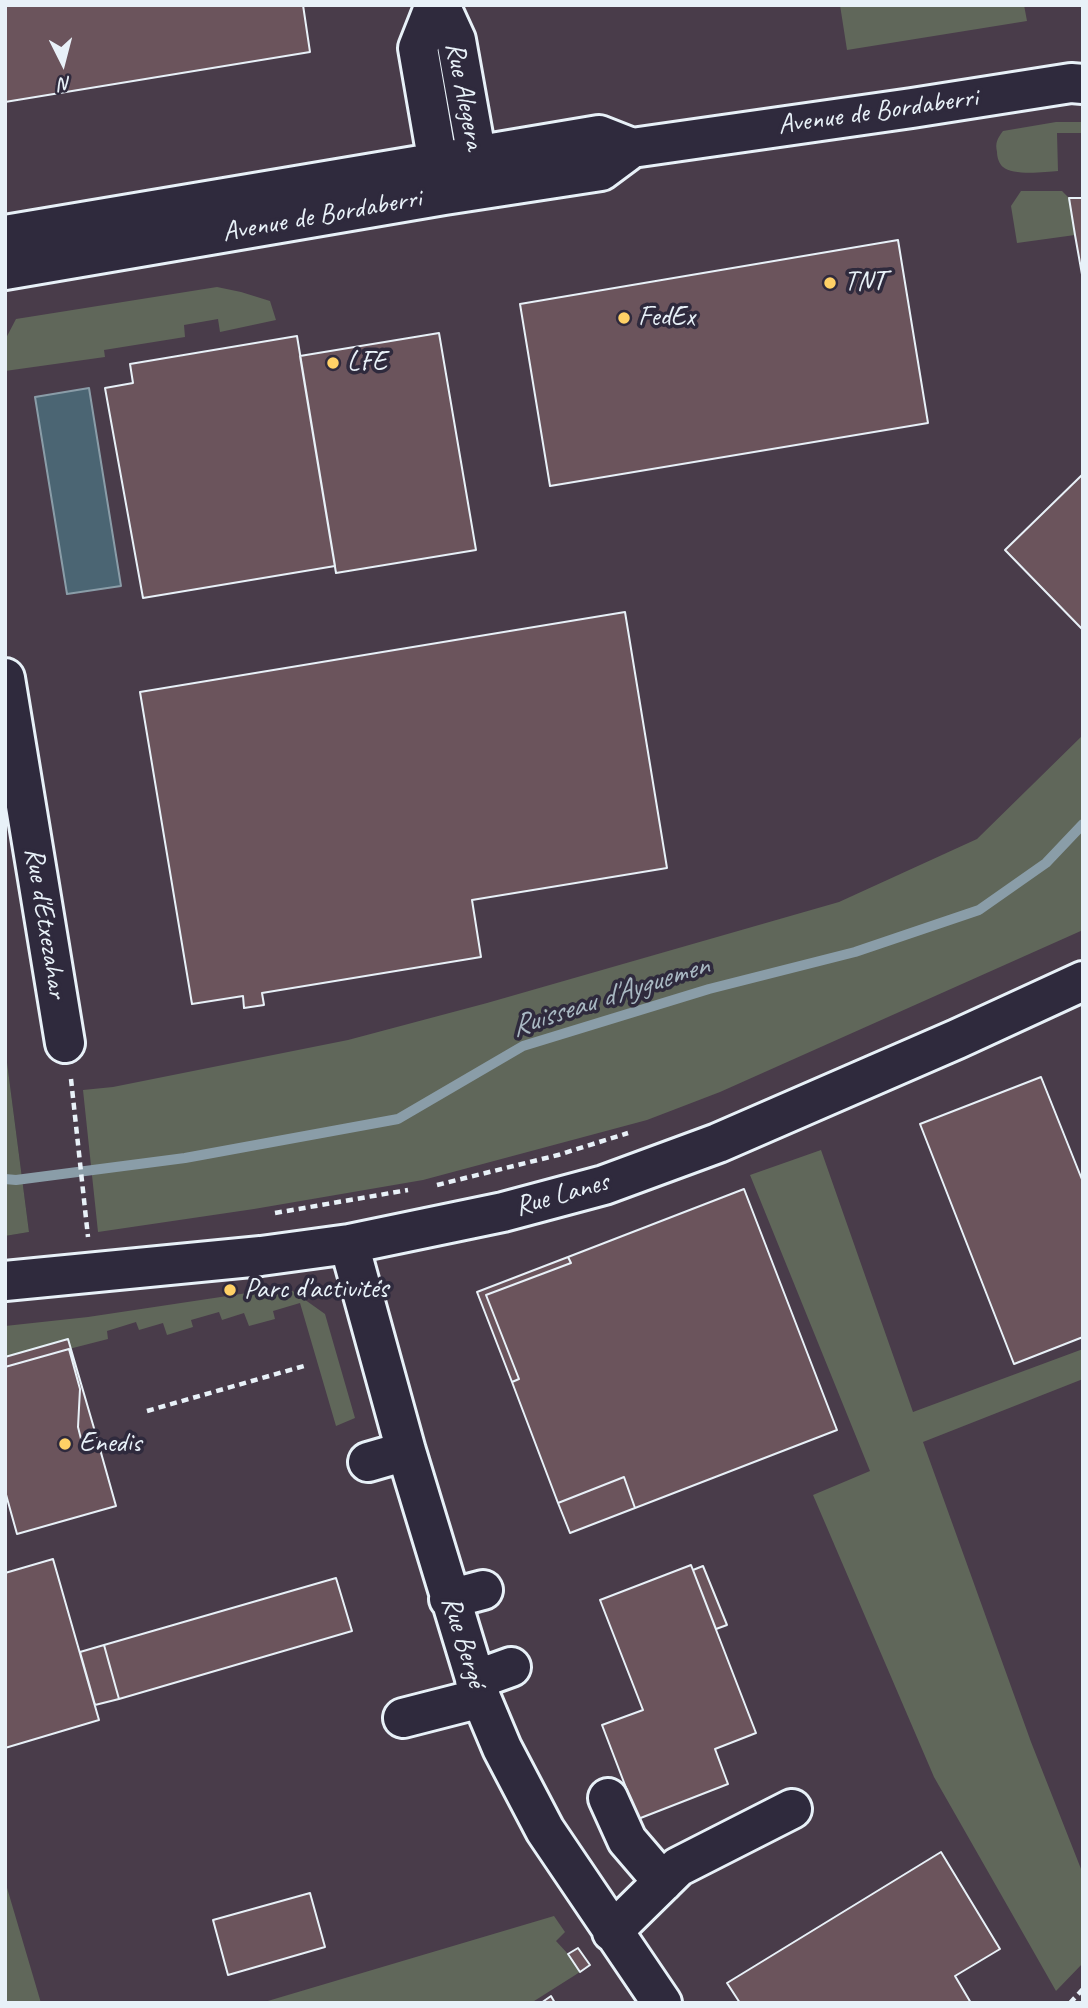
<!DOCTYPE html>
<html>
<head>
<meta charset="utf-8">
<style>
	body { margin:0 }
	#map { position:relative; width:1088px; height:2008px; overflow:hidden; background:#3b3243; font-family:Caveat,sans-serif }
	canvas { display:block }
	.frame { position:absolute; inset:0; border:7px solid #e8f1f8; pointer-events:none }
	.north { position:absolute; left:28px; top:28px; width:70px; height:70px; -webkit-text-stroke:5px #2f2a3d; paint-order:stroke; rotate:174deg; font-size:19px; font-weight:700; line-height:28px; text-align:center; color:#e8f1f8 }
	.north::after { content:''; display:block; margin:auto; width:24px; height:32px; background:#e8f1f8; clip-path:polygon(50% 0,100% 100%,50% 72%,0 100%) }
</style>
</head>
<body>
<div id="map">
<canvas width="1088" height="2008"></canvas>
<div class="frame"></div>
<div class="north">N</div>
</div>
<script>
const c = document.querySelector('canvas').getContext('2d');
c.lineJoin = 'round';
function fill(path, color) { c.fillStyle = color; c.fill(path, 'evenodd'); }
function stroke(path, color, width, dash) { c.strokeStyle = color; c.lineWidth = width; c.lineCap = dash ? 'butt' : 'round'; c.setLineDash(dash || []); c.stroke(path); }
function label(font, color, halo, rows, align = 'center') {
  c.font = font + ' Caveat,sans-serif'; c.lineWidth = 7; c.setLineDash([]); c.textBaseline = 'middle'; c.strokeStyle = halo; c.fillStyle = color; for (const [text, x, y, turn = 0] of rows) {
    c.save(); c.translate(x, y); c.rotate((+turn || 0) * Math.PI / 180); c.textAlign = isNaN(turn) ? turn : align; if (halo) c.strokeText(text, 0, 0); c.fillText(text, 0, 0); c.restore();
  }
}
fill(new Path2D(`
	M 5,5 L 1083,5 L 1083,2003 L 5,2003 L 5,1236 L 29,1232 L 5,1047 Z`), '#493c4a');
fill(new Path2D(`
	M 840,5 L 1024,5 L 1027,21 L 847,50 Z
	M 1056,122 L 1083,122 L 1083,133 L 1057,133 L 1058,171 C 1045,172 1013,176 1003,167 C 999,164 997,157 997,152 C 995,143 997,139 1003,131 Z
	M 1021,191 L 1062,191 L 1069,198 L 1075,235 L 1017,243 L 1011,206 Z
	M 217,287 L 241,292 L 270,301 L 276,320 L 220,332 L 218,319 L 184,325 L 185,337 L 104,350 L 105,357 L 5,371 L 5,340 L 16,319 Z
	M 1083,735 L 1083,930 L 720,1092 L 647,1120 L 423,1180 L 254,1209 L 98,1232 L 83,1090 L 113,1087 L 348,1040 L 487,1003 L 839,902 L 977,839 Z
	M 5,1047 L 29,1232 L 5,1236 Z
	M 821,1150 L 913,1412 L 1083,1349 L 1083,1379 L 923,1442 L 1031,1742 L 1083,1874 L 1083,1963 L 1056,1991 L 934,1777 L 813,1495 L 870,1471 L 750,1175 Z
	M 287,1287 L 325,1314 L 355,1418 L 336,1426 L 300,1303 L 273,1311 L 275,1319 L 249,1326 L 244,1313 L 222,1320 L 219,1312 L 191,1320 L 193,1327 L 167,1335 L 163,1323 L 139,1330 L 136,1322 L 107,1331 L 108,1339 L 69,1349 L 68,1339 L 5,1357 L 5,1326 L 88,1317 Z
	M 5,1881 L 41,2003 L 5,2003 Z
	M 554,1916 L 565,1932 L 556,1941 L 568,1954 L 580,1972 L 531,2003 L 261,2003 Z`), '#60675a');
const water = new Path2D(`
	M 89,388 L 121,586 L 67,594 L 35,397 Z`);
fill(water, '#4b6573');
stroke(water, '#8a9da8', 2);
stroke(new Path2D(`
	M 5,1179 L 16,1180 L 185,1158 L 398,1119 L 523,1046 L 709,989 L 855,952 L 979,910 L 1046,863 L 1083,824`), '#8a9da8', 10);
const building = new Path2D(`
	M 5,5 L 303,5 L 310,52 L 5,102 Z
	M 1069,198 L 1083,198 L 1083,280 L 1075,235 Z
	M 898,240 L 928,423 L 550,486 L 520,304 Z
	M 439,333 L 476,550 L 336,573 L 300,356 Z
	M 297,336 L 335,566 L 143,598 L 105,388 L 133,383 L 130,364 Z
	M 1083,474 L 1083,630 L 1005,550 Z
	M 625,612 L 667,868 L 472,900 L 481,957 L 262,993 L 264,1005 L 244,1008 L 243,996 L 192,1004 L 140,692 Z
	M 1041,1077 L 1083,1182 L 1083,1337 L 1014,1364 L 920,1124 Z
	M 744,1189 L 837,1430 L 635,1508 L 624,1477 L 558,1503 L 512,1382 L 519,1379 L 486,1295 L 571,1263 L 568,1257 Z
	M 568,1257 L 571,1263 L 486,1295 L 519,1379 L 512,1382 L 477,1292 Z
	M 68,1339 L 96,1435 L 81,1439 L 78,1427 L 80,1389 L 69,1349 L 5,1367 L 5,1357 Z
	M 69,1349 L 80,1389 L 78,1427 L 81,1439 L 96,1435 L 116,1506 L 17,1534 L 5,1491 L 5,1367 Z
	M 624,1477 L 635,1508 L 570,1533 L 558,1503 Z
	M 53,1559 L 99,1720 L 5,1748 L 5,1573 Z
	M 691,1565 L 756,1733 L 715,1749 L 728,1784 L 638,1819 L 602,1725 L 643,1710 L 600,1600 Z
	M 703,1566 L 727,1625 L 716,1629 L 693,1570 Z
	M 336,1578 L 352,1631 L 119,1699 L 104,1645 Z
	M 104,1645 L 119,1699 L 95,1705 L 80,1652 Z
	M 941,1852 L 1000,1949 L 955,1976 L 971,2003 L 740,2003 L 727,1983 Z
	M 310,1893 L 325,1947 L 228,1975 L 213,1920 Z
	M 578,1948 L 590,1965 L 580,1972 L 568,1954 Z
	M 551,1996 L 555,2003 L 541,2003 Z`);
fill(building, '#6b545c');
stroke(building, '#e8f1f8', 2);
const minor = new Path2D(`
	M 435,5 L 418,48 L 442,187
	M 440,5 L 456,40 L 481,180
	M 5,235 L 599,135 L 632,148
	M 5,270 L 444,195 L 601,171 L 632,148 L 912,108 L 1071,83 L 1083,84
	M 5,678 L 65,1043
	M 349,1244 L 406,1451 L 481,1698 L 502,1748 L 545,1830 L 662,2003
	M 5,1281 L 261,1256 L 349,1244 L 503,1212 L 604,1185 L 718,1143 L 957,1039 L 1083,981
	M 368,1462 L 406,1451
	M 449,1599 L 483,1590
	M 475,1680 L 511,1667
	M 403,1718 L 481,1698
	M 608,1798 L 627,1840 L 663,1882
	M 612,1932 L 678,1867 L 792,1809`);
stroke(minor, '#e8f1f8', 44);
stroke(new Path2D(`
	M 71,1079 L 88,1237
	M 437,1185 L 558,1155 L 628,1133
	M 275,1213 L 408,1190
	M 147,1411 L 304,1366
	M 1070,2003 L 1083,1989`), '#e8f1f8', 4.5, [7, 5]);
stroke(minor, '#2f2a3d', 38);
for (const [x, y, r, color] of [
	[830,283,7,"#ffd166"],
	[624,318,7,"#ffd166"],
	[333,363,7,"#ffd166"],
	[230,1290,7,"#ffd166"],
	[65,1444,7,"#ffd166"]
]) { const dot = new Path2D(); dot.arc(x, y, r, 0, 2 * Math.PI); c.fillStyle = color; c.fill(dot); stroke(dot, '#2f2a3d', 2.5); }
label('28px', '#e8f1f8', '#2f2a3d', [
	["Rue Alegera",464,96,79],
	["Avenue de Bordaberri",878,112,-8],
	["Avenue de Bordaberri",322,216,-10],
	["Rue d'Etxezahar",45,923,81],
	["Rue Lanes",562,1195,-16],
	["Rue Bergé",463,1642,73]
]);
label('28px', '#e8f1f8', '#2f2a3d', [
	["TNT",844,283],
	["FedEx",638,318],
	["LFE",347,363],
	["Parc d'activités",244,1290],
	["Enedis",79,1444]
], 'left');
label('italic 30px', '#a9b9c3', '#2f2a3d', [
	["Ruisseau d'Ayguemen",610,997,-18]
]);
</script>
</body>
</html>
